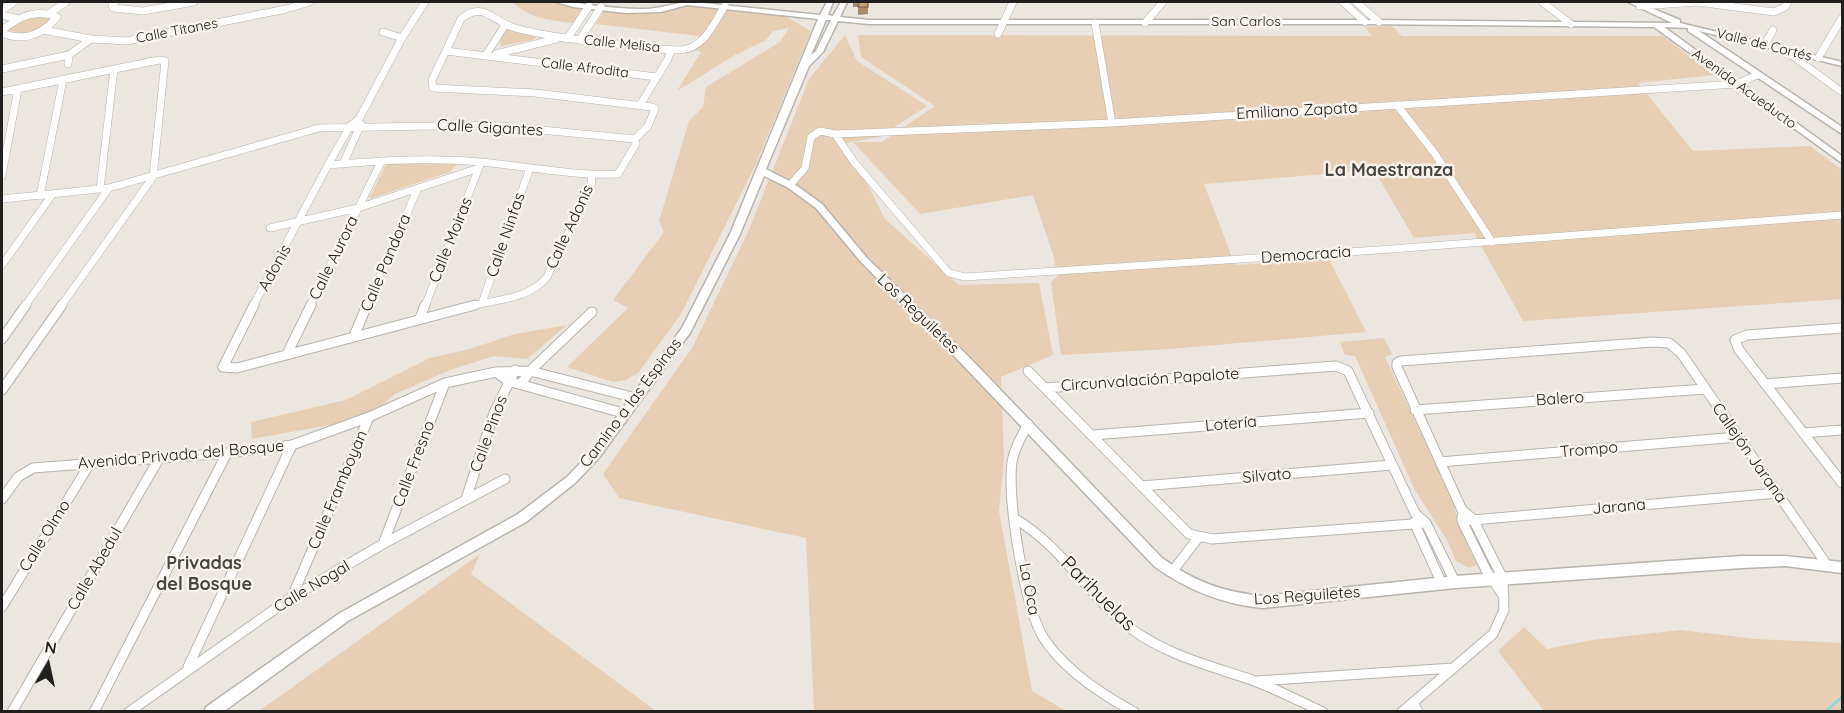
<!DOCTYPE html>
<html>
<head>
<meta charset="utf-8">
<style>
	body { margin:0 }
	#map { position:relative; width:1844px; height:713px; overflow:hidden; background:#ebe6e0; font-family:Quicksand,sans-serif }
	canvas { display:block }
	.frame { position:absolute; inset:0; border:3px solid #22201e; pointer-events:none }
	.north { position:absolute; left:18px; top:635px; width:60px; height:60px; -webkit-text-stroke:4px #f8f3ed; paint-order:stroke; rotate:9deg; font-size:16px; font-weight:700; line-height:24px; text-align:center; color:#22201e }
	.north::after { content:''; display:block; margin:auto; width:21px; height:27px; background:#22201e; clip-path:polygon(50% 0,100% 100%,50% 72%,0 100%) }
</style>
</head>
<body>
<div id="map">
<canvas width="1844" height="713"></canvas>
<div class="frame"></div>
<div class="north">N</div>
</div>
<script>
const c = document.querySelector('canvas').getContext('2d');
c.lineJoin = 'round';
function fill(path, color) { c.fillStyle = color; c.fill(path, 'evenodd'); }
function stroke(path, color, width, dash) { c.strokeStyle = color; c.lineWidth = width; c.lineCap = dash ? 'butt' : 'round'; c.setLineDash(dash || []); c.stroke(path); }
function label(font, color, halo, rows, align = 'center') {
  c.font = font + ' Quicksand,sans-serif'; c.lineWidth = 5; c.setLineDash([]); c.textBaseline = 'middle'; c.strokeStyle = halo; c.fillStyle = color; for (const [text, x, y, turn = 0] of rows) {
    c.save(); c.translate(x, y); c.rotate((+turn || 0) * Math.PI / 180); c.textAlign = isNaN(turn) ? turn : align; if (halo) c.strokeText(text, 0, 0); c.fillText(text, 0, 0); c.restore();
  }
}
fill(new Path2D(`
	M 513,2 L 550,2 L 583,7 L 573,23 C 550,20 530,19 513,2 Z
	M 693,5 L 783,15 L 811,31 L 755,166 L 681,314 L 638,373 L 626,380 L 613,382 L 567,367 L 628,308 L 613,300 L 664,232 L 659,221 L 689,121 L 703,107 L 706,87 L 780,42 L 789,28 L 773,31 L 766,40 L 735,55 L 677,91 L 701,52 L 694,50 L 699,36 L 596,24 L 605,9 L 659,14 Z
	M 31,14 L 54,19 L 31,35 L 7,30 Z
	M 1392,26 L 1402,36 L 1663,36 L 1714,75 L 1638,83 L 1693,151 L 1810,146 L 1842,170 L 1842,299 L 1523,321 L 1474,233 L 1414,238 L 1374,170 L 1204,184 L 1235,265 L 1329,259 L 1366,332 L 1170,349 L 1061,355 L 1051,282 L 1057,277 L 1054,257 L 1033,195 L 920,214 L 853,142 L 882,142 L 935,106 L 861,57 L 858,35 L 1372,36 L 1365,27 Z
	M 510,29 L 535,36 L 536,36 L 533,40 L 501,46 L 500,41 L 505,31 Z
	M 845,35 L 857,61 L 927,106 L 879,137 L 846,143 L 885,219 L 959,285 L 1039,283 L 1053,355 L 1001,377 L 1004,459 L 999,511 L 1032,691 L 1066,711 L 814,711 L 806,538 L 619,498 L 603,474 L 692,348 L 749,230 L 809,79 Z
	M 387,162 L 456,162 L 457,164 L 450,172 L 369,199 Z
	M 567,325 L 527,359 L 494,356 L 450,370 L 395,394 L 368,418 L 252,439 L 251,422 L 346,400 L 430,358 L 470,349 L 515,334 Z
	M 1384,338 L 1392,354 L 1385,357 L 1452,500 L 1463,536 L 1477,565 L 1469,568 L 1456,561 L 1447,540 L 1415,490 L 1355,356 L 1345,355 L 1340,342 Z
	M 480,554 L 471,574 L 656,711 L 259,711 Z
	M 1524,627 L 1547,649 L 1592,640 L 1681,630 L 1755,639 L 1842,643 L 1842,711 L 1544,711 L 1498,651 Z`), '#e6cfb4');
stroke(new Path2D(`
	M 1825,712 L 1842,697`), '#94d6e0', 3);
const minorFar1 = new Path2D(`
	M 115,2 L 112,5 L 113,8 L 143,11 L 194,2
	M 1343,2 L 1365,22
	M 1356,2 L 1379,22
	M 1542,2 L 1571,24
	M 1640,6 L 1697,2 L 1774,12 L 1785,7 L 1788,2
	M 2,10 L 14,2
	M 48,14 L 66,2
	M 2,15 L 18,19
	M 1095,23 L 1112,123
	M 1145,23 L 1163,2
	M 2,30 C 19,17 36,8 57,17 C 42,35 24,42 2,33
	M 43,30 L 91,39 L 127,41 L 286,9 L 310,2
	M 383,32 L 402,38
	M 998,34 L 1013,2
	M 567,39 L 589,6
	M 580,39 L 601,7
	M 1764,46 L 1773,30
	M 446,51 L 657,77
	M 1786,51 L 1842,92
	M 496,54 L 556,39
	M 486,55 L 505,25
	M 1818,58 L 1842,18
	M 68,64 L 69,55 L 91,39
	M 2,69 L 69,55
	M 2,92 L 159,60 L 165,61 L 153,177 L 61,306
	M 640,105 L 668,59 L 671,50
	M 1397,105 L 1435,154 L 1492,242
	M 835,134 L 854,162 L 949,273 L 965,277 L 1378,250 L 1842,215
	M 343,164 L 361,124
	M 328,165 C 379,161 429,157 480,162 C 526,166 571,176 618,174 L 636,144 L 635,139
	M 2,175 L 18,89
	M 790,185 L 805,168 L 811,137 L 820,131 L 835,134 L 1112,123 L 1737,84 L 1757,75
	M 100,189 L 114,69
	M 40,196 L 63,80
	M 2,199 L 109,188 L 319,128 L 489,125 L 635,139 L 648,126 L 655,109 L 652,107 L 535,93 L 433,88 L 432,80 L 461,19 C 483,0 494,22 515,28 C 548,37 582,40 615,44 C 637,46 658,50 680,50 C 704,49 713,24 725,6
	M 270,228 L 358,208 L 479,168
	M 2,265 L 52,195
	M 482,303 L 530,168
	M 25,306 L 109,188
	M 253,306 L 328,165 L 350,126 L 359,119 L 402,38 L 425,2
	M 310,306 L 381,162
	M 367,306 L 417,190
	M 425,306 L 480,165
	M 469,306 C 495,300 530,299 547,277 L 592,183 L 591,177`);
const minor = new Path2D(`
	M 254,305 L 223,367 L 237,368 L 475,305
	M 420,318 L 425,305
	M 1842,328 L 1747,335 L 1735,340 L 1739,350 L 1842,483
	M 354,336 L 367,305
	M 2,339 L 26,305
	M 287,354 L 311,305
	M 1028,371 L 1189,534 L 1212,539 L 1426,523
	M 496,372 L 508,381 L 623,413
	M 521,384 L 530,371 L 592,312
	M 1765,384 L 1842,378
	M 1045,388 L 1336,366 L 1348,371 L 1415,513 L 1426,523 L 1455,582
	M 2,390 L 62,305
	M 1415,410 L 1705,389
	M 1028,424 C 1022,436 1014,448 1012,462 C 1007,499 1024,605 1043,637 C 1063,669 1101,694 1134,712
	M 1803,433 L 1842,430
	M 1093,435 L 1369,413
	M 1440,462 L 1738,437
	M 1142,486 L 1392,465
	M 2,499 L 18,477 L 33,468 L 227,453 L 292,445 L 369,417 L 445,383 L 496,372 L 530,371 L 636,398
	M 466,499 L 494,413 L 515,370
	M 1462,516 L 1462,521 L 1486,570 L 1504,597
	M 1017,520 C 1064,548 1089,598 1133,630 C 1169,656 1211,666 1252,680 C 1276,689 1299,701 1323,712
	M 1462,521 L 1777,493
	M 1414,522 L 1442,584
	M 383,544 L 445,383
	M 1172,572 L 1198,538
	M 292,597 L 369,417
	M 2,607 L 89,465
	M 188,667 L 292,445
	M 1257,681 L 1453,668
	M 1413,702 L 1418,712
	M 12,712 L 160,457
	M 94,712 L 227,453
	M 129,712 L 292,597 L 383,544 L 505,479
	M 1402,712 L 1493,634 L 1504,610 L 1503,579 L 1473,519 L 1462,510 L 1397,367 L 1397,363 L 1401,361 L 1653,342 L 1669,343 L 1681,353 L 1827,565`);
const tertiary = new Path2D(`
	M 556,2 C 567,1 578,3 589,5 C 607,7 624,9 642,9 C 661,9 676,2 693,2 L 820,15 L 827,2 L 833,2 L 828,15 L 833,16 L 841,2 L 847,2 L 840,17 L 869,20 L 1365,20 L 1672,23 L 1628,2 L 1637,2 L 1680,20 L 1680,23 L 1842,62 L 1842,66 L 1699,31 L 1842,127 L 1842,134 L 1688,31 L 1688,28 L 1664,27 L 1842,156 L 1842,163 L 1654,27 L 1365,24 L 869,24 L 838,21 L 823,52 L 809,66 L 766,169 L 793,183 L 822,204 L 867,258 L 967,355 L 1162,558 C 1195,582 1223,592 1263,596 L 1455,576 L 1742,556 L 1785,556 L 1842,562 L 1842,573 L 1785,566 L 1742,568 L 1455,588 L 1263,608 C 1222,604 1187,590 1154,566 L 959,361 L 861,262 L 816,208 L 787,187 L 764,176 L 740,234 L 690,333 L 598,459 L 575,483 L 526,522 L 348,621 L 223,712 L 204,712 L 206,707 L 340,613 L 518,514 L 567,477 L 590,453 L 682,328 L 730,234 L 818,19 L 687,5 L 661,12 L 626,13 L 573,7 ZM 826,20 L 831,20 L 816,51 L 811,55 Z`);
stroke(minorFar1, '#b8b4ae', 8);
stroke(minor, '#b8b4ae', 11);
stroke(tertiary, '#b8b4ae', 3);
stroke(minorFar1, '#fff', 7);
stroke(minor, '#fff', 9);
fill(tertiary, '#fff');
fill(new Path2D(`
	M 853,2 L 868,2 L 868,14 L 858,15 L 858,7 L 853,7 Z`), '#a98c69');
const building = new Path2D(`
	M 859,2 L 868,2 L 868,7 L 858,7 Z`);
fill(building, '#c4a37a');
stroke(building, '#897255', 1.5);
label('14px', '#22201e', '#f8f3ed', [
	["San Carlos",1246,22],
	["Calle Titanes",177,31,-11],
	["Calle Melisa",622,44,6],
	["Valle de Cortés",1764,45,14],
	["Calle Afrodita",585,68,7],
	["Avenida Acueducto",1744,89,36]
]);
label('16px', '#22201e', '#f8f3ed', [
	["Emiliano Zapata",1297,111,-3],
	["Calle Gigantes",490,128,3],
	["Calle Adonis",570,227,-65],
	["Calle Ninfas",506,235,-71],
	["Calle Moiras",451,240,-68],
	["Democracia",1306,255,-4],
	["Calle Aurora",334,258,-64],
	["Calle Pandora",386,263,-67],
	["Adonis",275,268,-61],
	["Los Reguiletes",918,314,44],
	["Circunvalación Papalote",1150,380,-4],
	["Balero",1560,399,-4],
	["Camino a las Espinas",631,403,-53],
	["Lotería",1231,424,-5],
	["Calle Pinos",489,434,-70],
	["Trompo",1589,450,-5],
	["Callejón Jarana",1749,453,55],
	["Avenida Privada del Bosque",181,455,-5],
	["Calle Fresno",414,464,-69],
	["Silvato",1267,476,-5],
	["Calle Framboyan",338,490,-67],
	["Jarana",1619,507,-5],
	["Calle Olmo",45,536,-58],
	["Calle Abedul",95,569,-60],
	["Calle Nogal",312,587,-31],
	["La Oca",1029,589,79],
	["Los Reguiletes",1307,596,-4]
]);
label('bold 18px', '#494540', '#f8f3ed', [
	["La Maestranza",1389,171],
	["Privadas",204,564],
	["del Bosque",204,585]
]);
label('20px', '#22201e', '#f8f3ed', [
	["Parihuelas",1098,594,45]
]);
</script>
</body>
</html>
